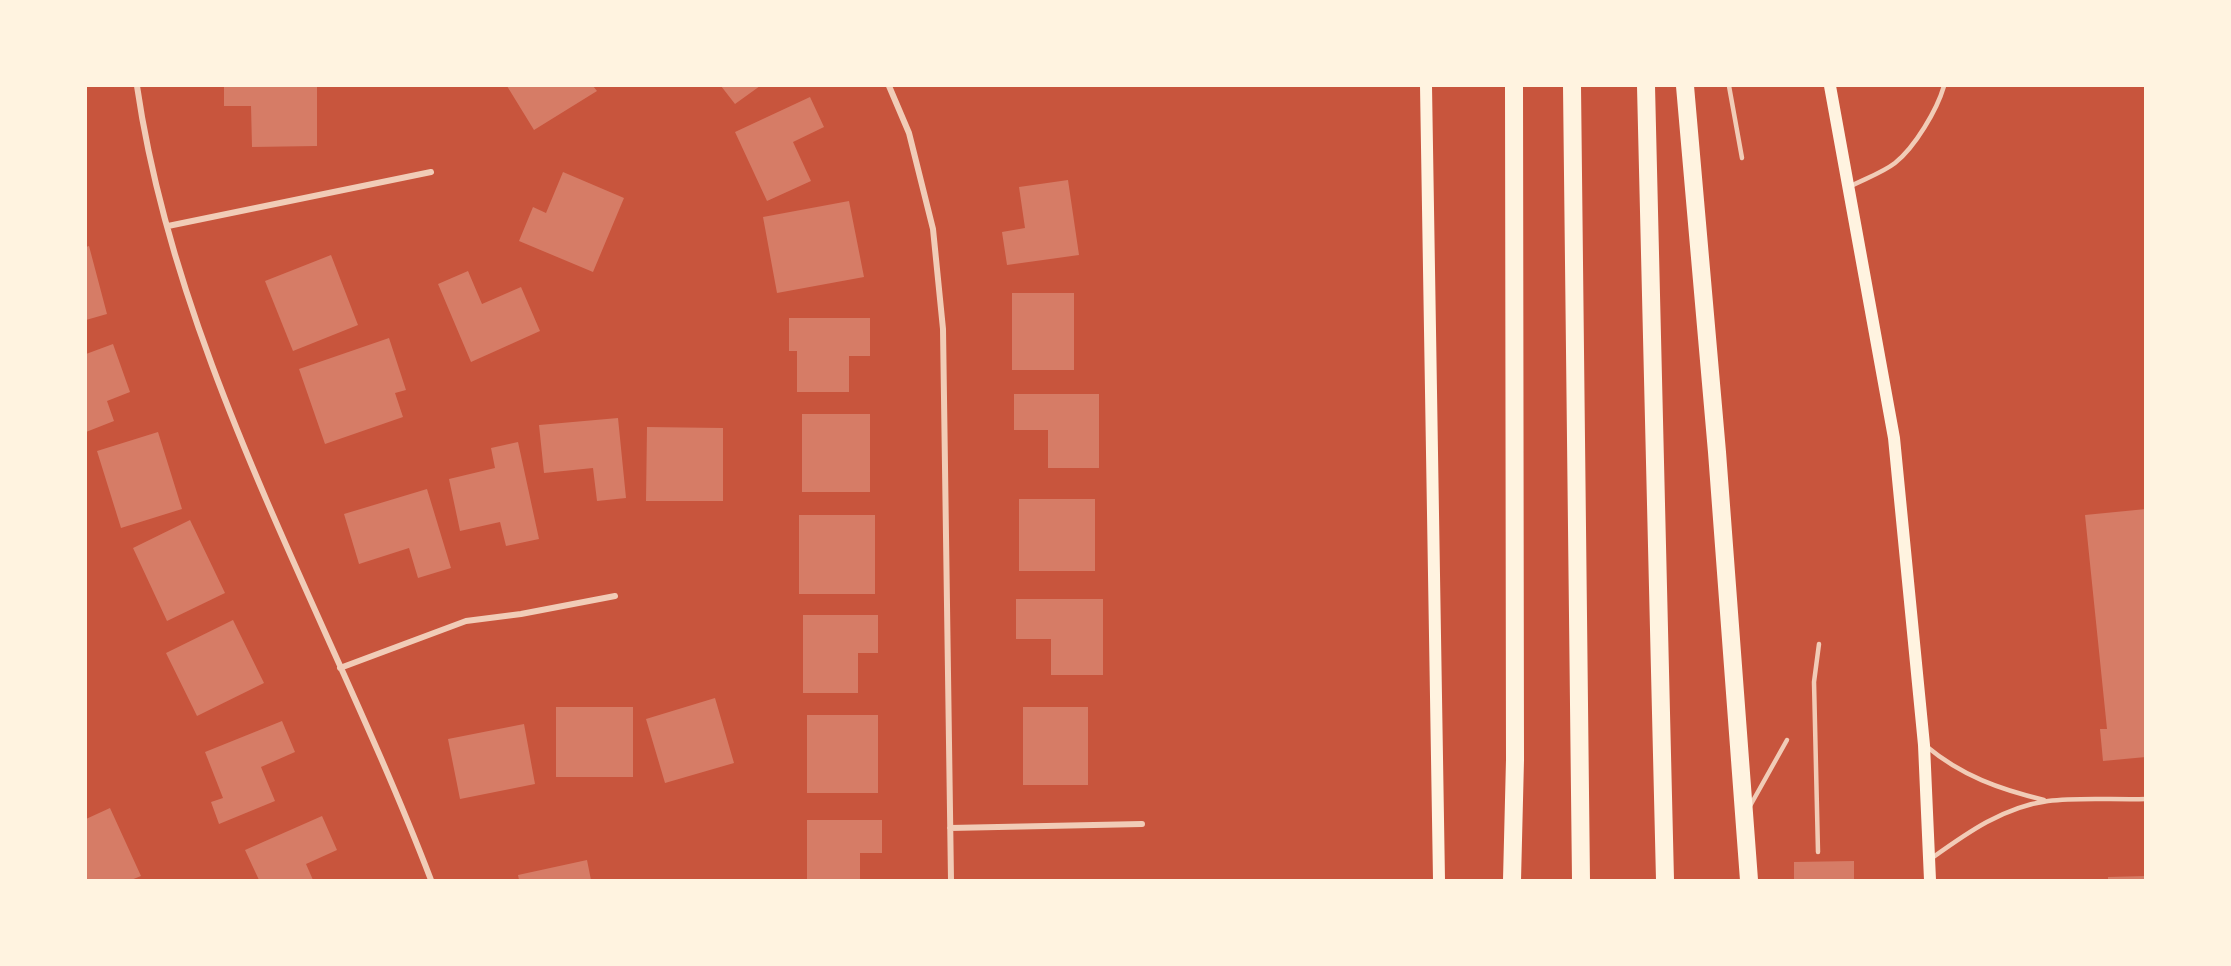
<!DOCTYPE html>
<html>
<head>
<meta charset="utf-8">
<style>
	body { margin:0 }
	#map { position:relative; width:2231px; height:966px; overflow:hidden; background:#c8553d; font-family:"Exo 2",sans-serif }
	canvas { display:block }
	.frame { position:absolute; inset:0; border:87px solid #fff3e0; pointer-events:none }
</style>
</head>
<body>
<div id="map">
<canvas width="2231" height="966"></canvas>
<div class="frame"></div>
</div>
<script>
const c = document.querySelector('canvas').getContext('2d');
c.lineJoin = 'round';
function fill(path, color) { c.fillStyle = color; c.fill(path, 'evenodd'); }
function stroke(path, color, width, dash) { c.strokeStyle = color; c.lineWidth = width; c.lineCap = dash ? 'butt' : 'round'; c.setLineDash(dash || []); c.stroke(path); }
fill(new Path2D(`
	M 224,86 L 317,86 L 317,146 L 252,147 L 251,106 L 224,106 Z
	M 507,86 L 593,86 L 597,91 L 534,130 Z
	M 721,86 L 760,86 L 735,104 Z
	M 810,97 L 824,127 L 793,142 L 811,181 L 767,201 L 735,132 Z
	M 563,172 L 624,198 L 593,272 L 519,241 L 533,207 L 546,213 Z
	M 1068,180 L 1079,255 L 1007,265 L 1002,232 L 1025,228 L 1019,187 Z
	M 849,201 L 864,277 L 777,293 L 763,217 Z
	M 89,246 L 107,314 L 86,320 L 86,247 Z
	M 331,255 L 358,325 L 293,351 L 265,281 Z
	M 468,271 L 482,304 L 521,287 L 540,331 L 471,362 L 438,284 Z
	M 1012,293 L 1074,293 L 1074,370 L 1012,370 Z
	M 789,318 L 870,318 L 870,356 L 849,356 L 849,392 L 797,392 L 797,351 L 789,351 Z
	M 389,338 L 406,390 L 395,393 L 403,417 L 325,444 L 299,369 Z
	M 113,344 L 130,392 L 107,401 L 114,421 L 86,432 L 86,354 Z
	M 1014,394 L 1099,394 L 1099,468 L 1048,468 L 1048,430 L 1014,430 Z
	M 802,414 L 870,414 L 870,492 L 802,492 Z
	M 618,418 L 626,498 L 597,501 L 593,468 L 544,473 L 539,425 Z
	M 647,427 L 723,428 L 723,501 L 646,501 Z
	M 158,432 L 182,509 L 121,528 L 97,451 Z
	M 518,442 L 539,539 L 506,546 L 500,522 L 460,531 L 449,479 L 495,468 L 491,448 Z
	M 427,489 L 451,568 L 418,578 L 409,548 L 359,564 L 344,514 Z
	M 1019,499 L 1095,499 L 1095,571 L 1019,571 Z
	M 2146,509 L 2146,757 L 2103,761 L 2100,729 L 2107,729 L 2085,515 Z
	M 799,515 L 875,515 L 875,594 L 799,594 Z
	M 190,520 L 225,593 L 167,621 L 133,548 Z
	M 1016,599 L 1103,599 L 1103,675 L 1051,675 L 1051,639 L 1016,639 Z
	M 803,615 L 878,615 L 878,653 L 858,653 L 858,693 L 803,693 Z
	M 233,620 L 264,683 L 197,716 L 166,653 Z
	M 715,698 L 734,763 L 665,783 L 646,719 Z
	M 556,707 L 633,707 L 633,777 L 556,777 Z
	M 1023,707 L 1088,707 L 1088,785 L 1023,785 Z
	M 807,715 L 878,715 L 878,793 L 807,793 Z
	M 282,721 L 295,752 L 261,767 L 275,801 L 219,824 L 211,802 L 223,798 L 205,752 Z
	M 524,724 L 535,784 L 460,799 L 448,739 Z
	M 110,808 L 141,876 L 131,880 L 86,880 L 86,819 Z
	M 322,816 L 337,850 L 306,864 L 313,880 L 259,880 L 245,850 Z
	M 807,820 L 882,820 L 882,853 L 860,853 L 860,880 L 807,880 Z
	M 587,860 L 591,880 L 519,880 L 518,875 Z
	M 1854,861 L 1854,880 L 1794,880 L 1794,862 Z
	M 2146,876 L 2146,880 L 2108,880 L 2108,877 Z`), '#d67c66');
stroke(new Path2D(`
	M 1729,86 L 1742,158
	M 1849,187 C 1864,179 1882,173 1895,163 C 1915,147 1937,110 1944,86
	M 1926,746 C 1962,776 1999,789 2044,800
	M 1750,806 L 1787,740
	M 1818,852 L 1814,682 L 1819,644
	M 1932,858 C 1967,833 2003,807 2048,801 C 2079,797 2114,800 2146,799`), '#f1ccb7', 4.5);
stroke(new Path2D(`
	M 137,86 C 177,362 332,621 431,880
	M 889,86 L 909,133 L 933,229 L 943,329 L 951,880
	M 168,226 L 431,172
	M 340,668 L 466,621 L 521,614 L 615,596
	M 950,828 L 1142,824`), '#f1ccb7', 6);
stroke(new Path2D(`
	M 1426,86 L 1439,880
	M 1830,86 L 1894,438 L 1924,745 L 1930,880`), '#fff3e0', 12);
stroke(new Path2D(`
	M 1572,86 L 1581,880
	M 1646,86 L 1665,880
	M 1685,86 L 1717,452 L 1749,880
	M 1512,880 L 1515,760 L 1514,86`), '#fff3e0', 18);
</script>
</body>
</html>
